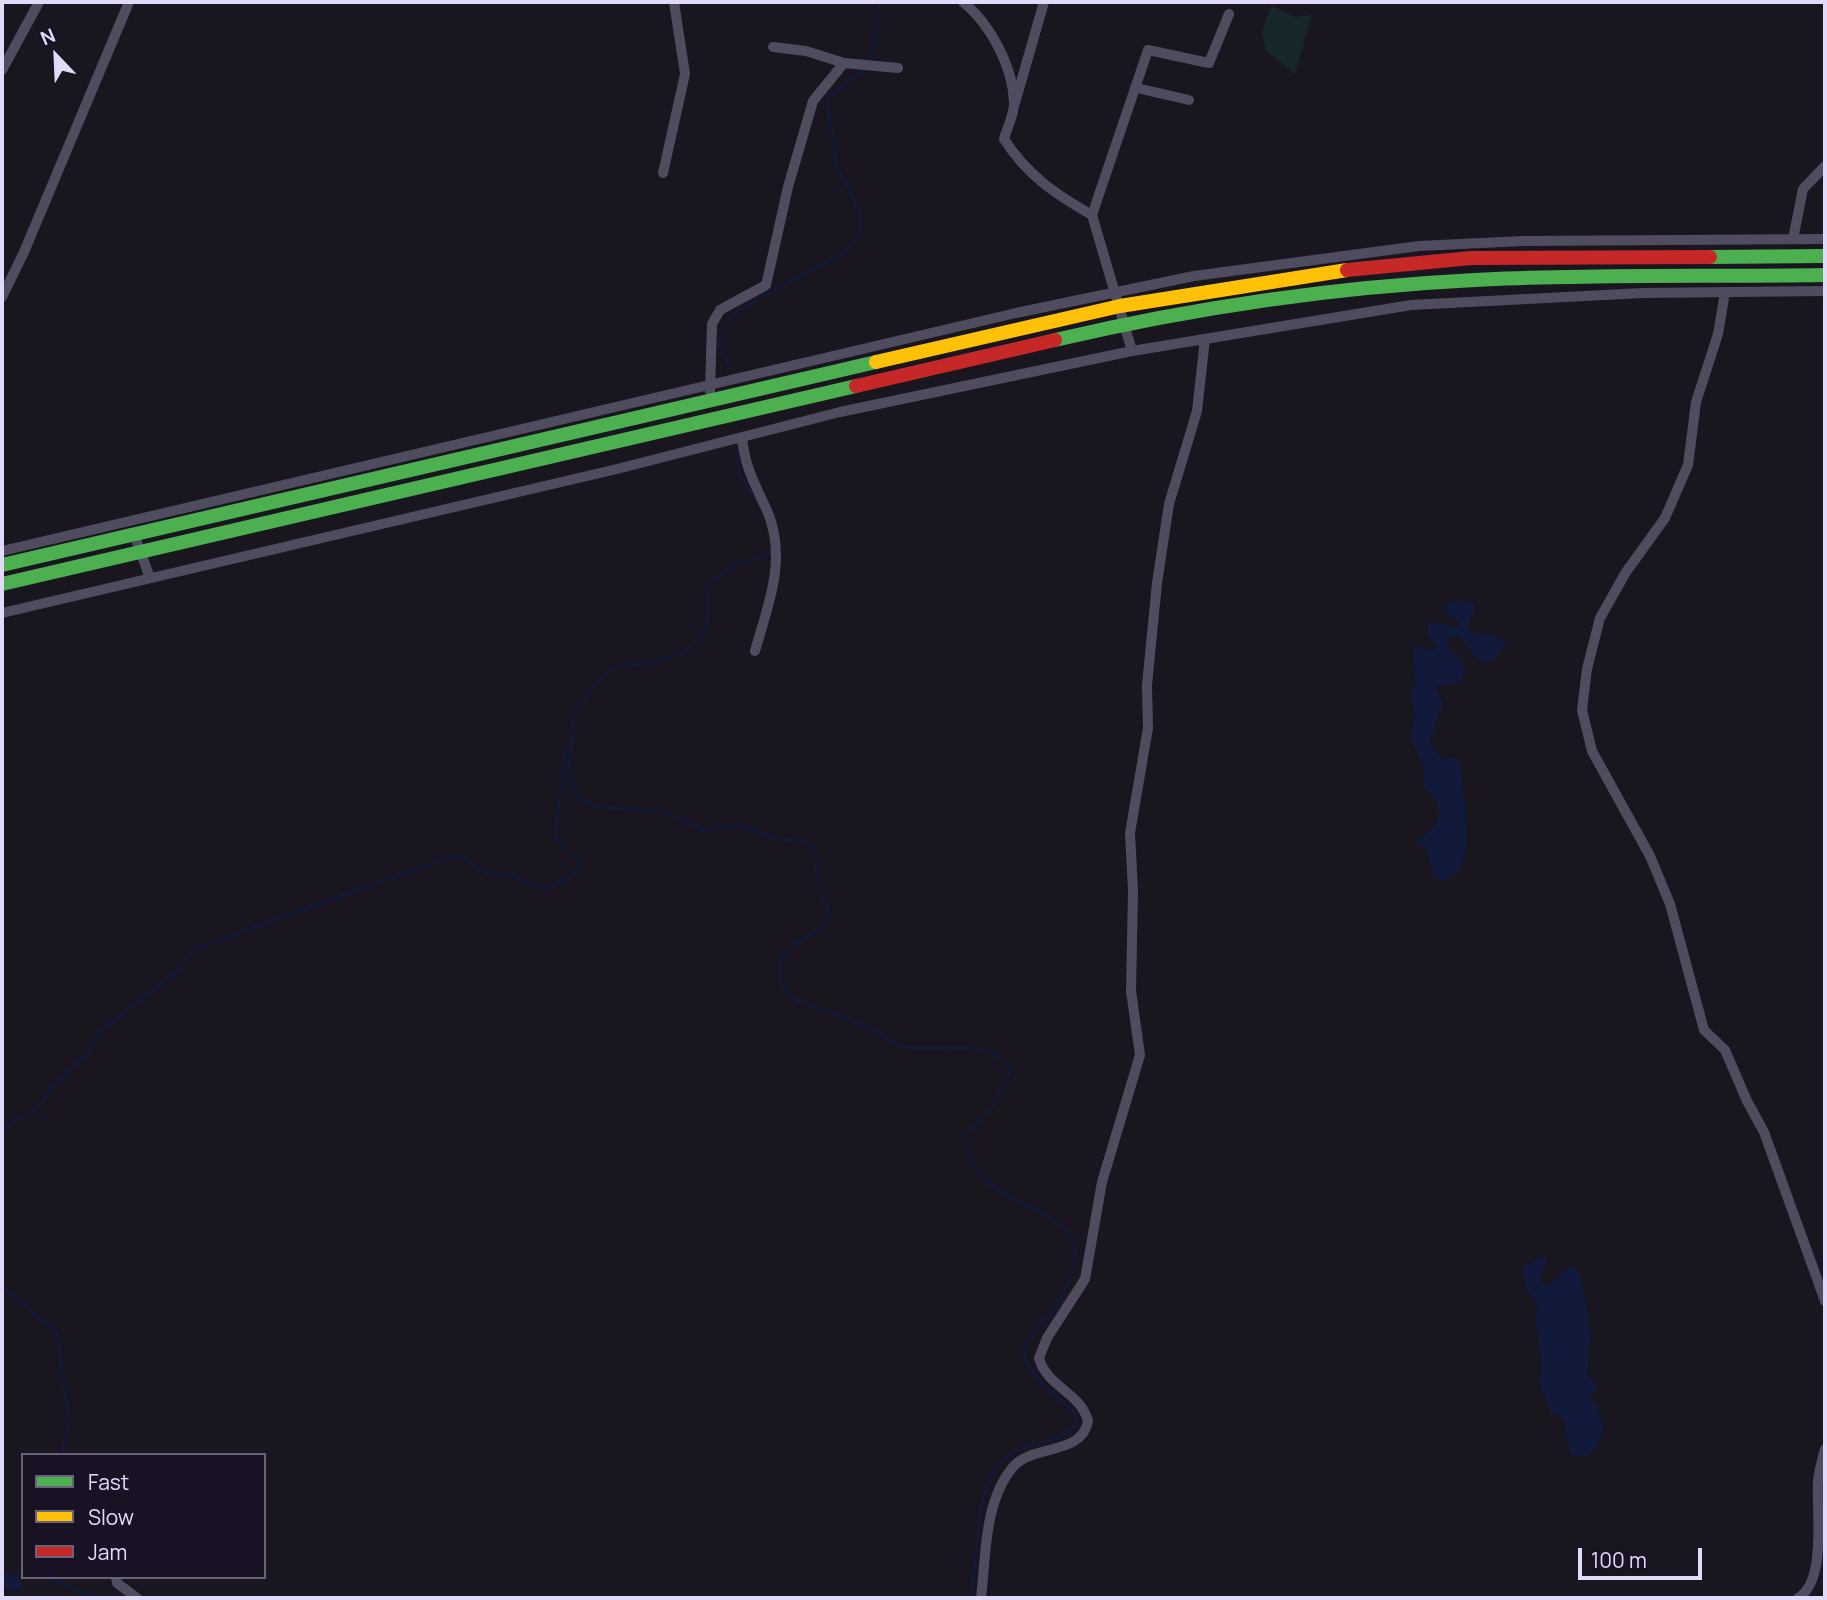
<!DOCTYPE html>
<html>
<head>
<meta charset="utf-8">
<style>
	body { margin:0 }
	#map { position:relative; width:1827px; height:1600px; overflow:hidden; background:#191620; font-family:Manrope,sans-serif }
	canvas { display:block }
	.frame { position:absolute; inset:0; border:4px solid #e3dafa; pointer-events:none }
	.legend { position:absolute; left:21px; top:1453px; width:245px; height:126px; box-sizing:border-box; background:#181224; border:2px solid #69627a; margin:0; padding:9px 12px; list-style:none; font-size:21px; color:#e3dafa }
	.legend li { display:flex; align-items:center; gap:14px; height:35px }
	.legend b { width:35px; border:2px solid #69627a }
	.north { position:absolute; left:21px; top:21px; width:70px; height:70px; -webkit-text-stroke:5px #181224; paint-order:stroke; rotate:337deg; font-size:19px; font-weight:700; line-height:28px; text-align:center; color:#e3dafa }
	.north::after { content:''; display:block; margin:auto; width:24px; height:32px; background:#e3dafa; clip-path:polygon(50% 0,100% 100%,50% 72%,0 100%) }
	.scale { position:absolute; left:1578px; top:1548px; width:124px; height:32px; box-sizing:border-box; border:4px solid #e3dafa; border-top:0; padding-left:9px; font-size:21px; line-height:24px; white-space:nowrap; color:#e3dafa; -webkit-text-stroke:5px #181224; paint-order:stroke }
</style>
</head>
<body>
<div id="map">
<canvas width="1827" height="1600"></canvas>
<div class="frame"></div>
<ul class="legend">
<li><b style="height:9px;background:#4caf50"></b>Fast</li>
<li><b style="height:9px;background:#ffc107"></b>Slow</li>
<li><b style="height:9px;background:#c62828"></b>Jam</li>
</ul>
<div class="north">N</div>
<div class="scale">100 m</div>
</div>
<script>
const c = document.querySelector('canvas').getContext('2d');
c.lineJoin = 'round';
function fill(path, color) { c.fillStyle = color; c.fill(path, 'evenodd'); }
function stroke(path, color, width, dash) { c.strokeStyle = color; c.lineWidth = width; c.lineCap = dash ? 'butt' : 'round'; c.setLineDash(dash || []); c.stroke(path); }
fill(new Path2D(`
	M 1271,6 L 1296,17 L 1312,15 L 1295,74 L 1265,50 L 1262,31 Z`), '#16272c');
fill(new Path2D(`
	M 1451,600 L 1474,603 C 1476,614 1466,621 1469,632 L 1498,636 L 1507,643 L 1496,658 L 1485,663 L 1474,657 C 1469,645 1461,632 1447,638 L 1449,649 L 1462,661 L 1466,672 L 1459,683 L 1435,687 L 1443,702 L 1429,743 L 1440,757 L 1457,759 L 1461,764 C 1460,793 1484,875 1441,881 L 1432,873 L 1427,849 L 1417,842 L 1435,825 L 1440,813 L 1436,802 L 1424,787 L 1422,763 L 1411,740 L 1415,716 L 1411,698 L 1415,680 L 1413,649 L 1418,645 L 1434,651 L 1437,645 L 1428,636 L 1428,624 L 1433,622 L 1456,627 L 1461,624 L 1441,608 Z
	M 1540,1257 L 1546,1257 L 1547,1262 L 1540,1279 L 1546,1287 L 1568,1266 L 1579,1271 L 1581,1277 L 1591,1332 L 1587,1374 L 1598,1388 L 1588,1396 L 1596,1404 L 1604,1427 L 1595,1450 L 1584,1457 L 1572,1455 L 1566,1438 L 1564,1419 L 1552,1414 L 1540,1384 L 1542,1365 L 1534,1316 L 1538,1304 L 1526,1289 L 1522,1272 L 1524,1266 Z
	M 2,1569 L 6,1573 L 18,1575 L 23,1588 L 9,1592 L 2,1579 Z`), '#121a3c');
stroke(new Path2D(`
	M 868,64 C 876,44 874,23 880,2
	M 728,365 L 719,344 L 722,328 L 736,311 L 845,252 L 860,233 L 860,217 L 855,200 L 836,165 L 827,98 L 864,69
	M 737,450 L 740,475 L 762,510
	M 773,552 L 735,565 L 709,583 C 707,596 710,608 707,621 C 696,664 645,660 611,669 L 575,708 L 568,774 L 578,798 L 598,807 L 660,811 L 705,830 L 739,825 L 774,838 L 803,842 L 812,846 C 819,857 815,867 817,879 C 819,889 830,906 827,915 C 821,934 804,936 791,947 C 772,962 779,986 794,999 C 821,1009 850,1018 876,1031 C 886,1037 893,1044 904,1047 C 933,1052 997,1037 1010,1070 C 1001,1098 988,1117 964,1134 C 969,1206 1056,1200 1073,1241 C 1077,1251 1074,1263 1071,1273 C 1043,1355 977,1331 1075,1413 L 1077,1419 C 1070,1448 1016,1437 997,1466 C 974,1498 978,1560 971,1598
	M 2,1128 L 38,1108 L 49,1090 L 84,1056 L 101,1030 L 175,973 L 194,949 L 444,859 L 460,856 L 485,873 L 513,876 L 534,886 L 547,888 L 564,881 L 578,870 L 580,862 L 555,838 L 565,750 L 573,736
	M 2,1286 L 57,1333 L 69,1421 L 62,1455
	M 47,1577 L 95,1598`), '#121a3c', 2.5);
stroke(new Path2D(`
	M 963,2 C 990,23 1013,67 1014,102 C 1015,113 1007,128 1004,139 C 1027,175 1055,194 1092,215 L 1132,351
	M 773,47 L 806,51 L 844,63 L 898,68
	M 2,70 L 39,2
	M 1137,88 L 1189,100
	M 1015,103 L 1044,2
	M 663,173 L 685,74 L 674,2
	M 1092,215 L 1148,50 L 1209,63 L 1229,14
	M 1793,239 L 1803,189 L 1825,166
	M 1725,292 L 1718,334 L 1696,402 L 1688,465 L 1665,518 L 1626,572 L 1600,618 L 1587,669 L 1582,710 L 1592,751 L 1650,856 L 1670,904 L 1704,1030 L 1725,1050 L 1747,1101 L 1764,1132 L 1825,1301
	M 2,297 L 24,252 L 129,2
	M 710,391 L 712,324 L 720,310 L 766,285 L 788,187 L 813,101 L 844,63
	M 742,437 C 745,470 756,485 768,513 C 787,560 768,605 755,651
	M 134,534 L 150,578
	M 2,551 L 1016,313 L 1194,276 L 1419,246 L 1523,241 L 1825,239
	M 2,613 L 617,469 L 840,412 L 1132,351 L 1411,305 L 1643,293 L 1825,291
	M 116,1577 L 117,1583 L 137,1598
	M 981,1598 C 986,1556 984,1501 1013,1467 C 1032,1444 1082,1456 1088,1421 C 1081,1393 1046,1386 1039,1358 L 1047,1338 L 1085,1279 L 1102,1182 L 1140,1055 L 1131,991 L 1133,891 L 1130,833 L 1148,728 L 1147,685 L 1157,583 L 1169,504 L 1197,411 L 1205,339
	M 1798,1598 C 1827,1581 1816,1513 1818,1481 C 1819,1470 1822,1460 1825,1449`), '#504c60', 10);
stroke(new Path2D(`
	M 1710,257 L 1825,256
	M 1055,340 C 1192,308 1335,287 1475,280 C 1591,274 1709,277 1825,275
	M 2,565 L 876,362
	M 2,584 L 856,386`), '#4caf50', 14);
stroke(new Path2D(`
	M 876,362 L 1120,306 L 1347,270`), '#ffc107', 14);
stroke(new Path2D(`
	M 1347,270 L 1471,258 L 1710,257
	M 856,386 L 1055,340`), '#c62828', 14);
</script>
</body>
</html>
